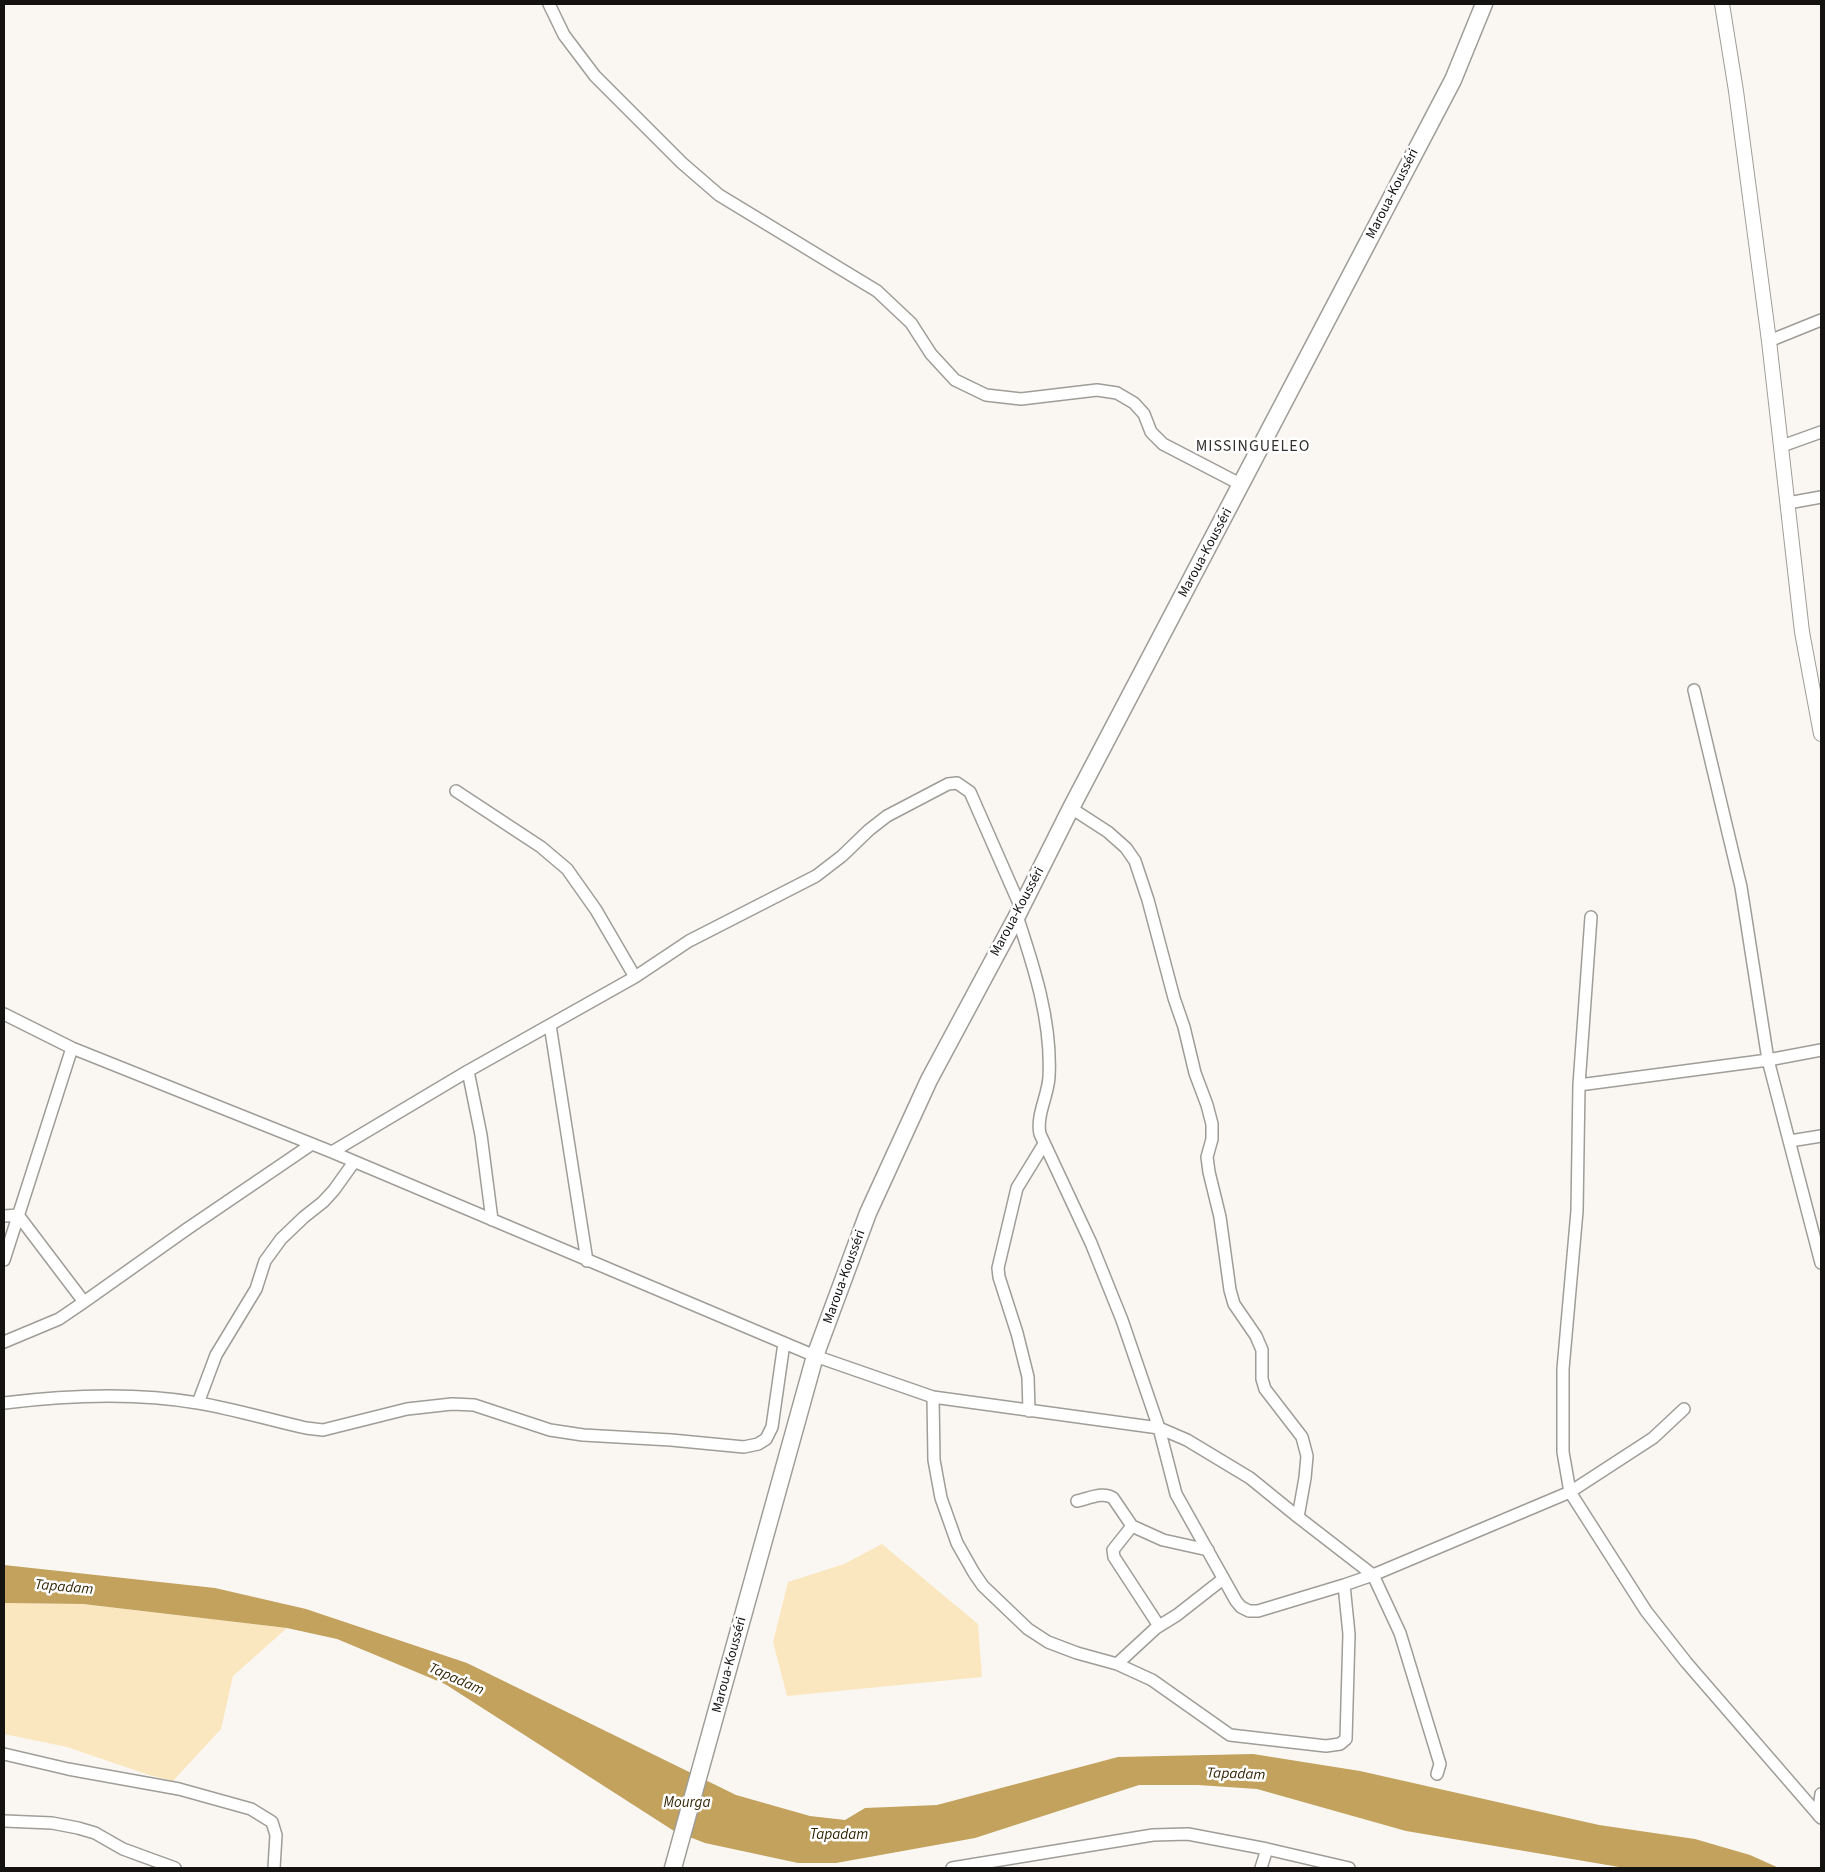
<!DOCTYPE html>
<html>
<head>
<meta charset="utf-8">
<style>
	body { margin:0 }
	#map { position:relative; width:1825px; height:1872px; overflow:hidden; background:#faf7f3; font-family:"Source Sans 3",sans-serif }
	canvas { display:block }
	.frame { position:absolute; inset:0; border:5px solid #141312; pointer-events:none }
</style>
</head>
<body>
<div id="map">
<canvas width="1825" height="1872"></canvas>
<div class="frame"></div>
</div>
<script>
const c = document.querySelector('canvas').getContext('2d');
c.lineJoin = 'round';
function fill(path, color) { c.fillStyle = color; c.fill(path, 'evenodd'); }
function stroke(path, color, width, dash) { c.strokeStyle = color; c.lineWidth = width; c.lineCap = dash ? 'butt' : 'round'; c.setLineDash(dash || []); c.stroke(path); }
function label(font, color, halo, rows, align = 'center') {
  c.font = font + ' "Source Sans 3",sans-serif'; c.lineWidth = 5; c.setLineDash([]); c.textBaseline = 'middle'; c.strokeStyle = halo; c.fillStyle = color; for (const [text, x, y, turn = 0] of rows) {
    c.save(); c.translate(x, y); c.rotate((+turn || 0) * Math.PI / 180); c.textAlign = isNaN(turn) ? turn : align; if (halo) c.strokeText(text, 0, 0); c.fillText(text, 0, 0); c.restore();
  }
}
fill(new Path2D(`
	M 882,1544 L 978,1624 L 982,1677 L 787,1696 L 773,1642 L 788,1582 L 844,1564 Z
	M 4,1603 L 83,1604 L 287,1628 L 233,1676 L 221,1729 L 173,1781 L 149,1775 L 67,1747 L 4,1734 Z`), '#fbe7bf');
fill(new Path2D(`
	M 4,1565 L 215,1588 L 306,1609 L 467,1663 L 736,1795 L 810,1816 L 845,1820 L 865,1808 L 937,1805 L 1118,1757 L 1253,1754 L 1360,1771 L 1599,1825 L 1695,1839 L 1750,1855 L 1779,1868 L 1625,1868 L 1406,1831 L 1257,1789 L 1198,1785 L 1139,1785 L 975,1838 L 836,1863 L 798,1863 L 705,1843 L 674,1831 L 445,1684 L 337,1639 L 287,1628 L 83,1604 L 4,1603 Z`), '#c2a25d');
const minor = new Path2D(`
	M 549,4 L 564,35 L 595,76 L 682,163 L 719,195 L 877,291 L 911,323 L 931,354 L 955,380 L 986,395 L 1021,399 L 1097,390 L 1117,393 L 1134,403 L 1144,414 L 1151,432 L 1163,444 L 1242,485
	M 1769,341 L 1821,320
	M 1782,446 L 1821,432
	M 1788,503 L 1821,497
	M 1694,690 L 1741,887 L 1768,1060 L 1821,1263
	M 456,791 L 541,847 L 567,869 L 596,910 L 635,977
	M 1071,808 L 1108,832 L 1126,848 L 1135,861 L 1148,900 L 1174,998 L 1184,1027 L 1195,1073 L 1207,1105 L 1212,1124 L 1212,1139 L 1207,1157 L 1209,1172 L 1220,1217 L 1230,1290 L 1234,1304 L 1256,1336 L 1262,1350 L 1262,1379 L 1265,1389 L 1302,1437 L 1307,1456 L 1305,1478 L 1298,1517
	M 1017,916 C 1034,967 1052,1022 1049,1077 C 1048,1096 1036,1115 1040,1134 L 1091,1243 L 1122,1320 L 1159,1428 L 1176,1494 L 1236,1601 L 1241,1607 L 1249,1611 L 1258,1611 L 1344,1585 L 1373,1575 L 1570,1492 L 1653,1438 L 1684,1409
	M 1591,917 L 1579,1085 L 1577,1211 L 1563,1369 L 1563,1452 L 1570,1492 L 1646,1611 L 1686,1662 L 1821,1818
	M 4,1014 L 72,1048 L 332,1152 L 815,1356 L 933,1397 L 1159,1428 L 1187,1440 L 1250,1478 L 1298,1517 L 1373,1575 L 1400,1633 L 1440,1764 L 1437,1774
	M 550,1025 L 587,1261
	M 468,1071 L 481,1135 L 492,1220
	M 1579,1085 L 1768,1060 L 1821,1050
	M 1790,1141 L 1821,1136
	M 332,1152 L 468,1071 L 635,977 L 689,941 L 816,876 L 842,856 L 869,830 L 887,816 L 948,784 L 957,783 L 970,792 L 1021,908
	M 4,1216 L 18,1215 L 84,1302
	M 4,1260 L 72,1048
	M 4,1342 L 59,1319 L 84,1302 L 187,1229 L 312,1144
	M 933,1397 L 934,1460 L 941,1498 L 957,1543 L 974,1573 L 983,1586 L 1028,1629 L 1048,1642 L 1077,1653 L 1117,1664
	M 4,1403 C 68,1395 134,1392 198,1403 C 234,1409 270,1420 306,1428 L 323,1430 L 407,1409 L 452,1404 L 474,1405 L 550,1430 L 583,1435 L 671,1440 L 744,1447 L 758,1444 L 766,1439 L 772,1427 L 784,1343
	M 198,1403 L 216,1355 L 256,1289 L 265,1261 L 281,1239 L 304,1217 L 323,1202 L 334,1190 L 354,1162
	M 1029,1411 L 1028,1377 L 1017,1333 L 999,1277 L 998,1268 L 1017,1188 L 1044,1144
	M 1077,1501 C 1088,1499 1103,1491 1113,1498 L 1132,1526 L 1163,1540 L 1208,1550
	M 1132,1526 L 1113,1550 L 1114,1557 L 1159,1626
	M 1223,1579 L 1177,1615 L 1156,1628 L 1117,1664 L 1152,1680 L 1230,1735 L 1326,1746 L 1340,1744 L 1346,1739 L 1349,1634 L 1344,1585
	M 4,1754 L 68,1769 L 179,1789 L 251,1809 L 272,1822 L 276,1835 L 274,1868
	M 1819,1816 L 1819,1808 L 1821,1794
	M 4,1821 L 52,1823 L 78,1828 L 95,1833 L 123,1849 L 175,1868
	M 952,1868 L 1153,1835 L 1188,1834 L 1267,1849 L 1349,1868
	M 1261,1868 L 1267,1849`);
const major = new Path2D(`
	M 1722,4 L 1736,91 L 1769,341 L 1802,632 L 1821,734`);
const highway = new Path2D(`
	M 673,1868 L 815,1356 L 868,1213 L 929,1080 L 1017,916 L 1071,808 L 1453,80 L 1484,4`);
stroke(minor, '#9f9d98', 14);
stroke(major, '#9f9d98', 16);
stroke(highway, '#9f9d98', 19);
stroke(minor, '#fff', 11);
stroke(major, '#fff', 14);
stroke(highway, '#fff', 16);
label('14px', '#141312', '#fff', [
	["Maroua-Kousséri",1393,194,-63],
	["Maroua-Kousséri",1206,553,-62],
	["Maroua-Kousséri",1018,912,-62],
	["Maroua-Kousséri",845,1277,-70],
	["Maroua-Kousséri",730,1665,-75]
]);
label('italic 15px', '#352707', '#fff', [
	["Tapadam",64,1588,5],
	["Tapadam",456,1680,24],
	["Tapadam",1236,1775,2],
	["Mourga",687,1804],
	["Tapadam",839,1836]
]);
c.letterSpacing = '1px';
label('16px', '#33312e', '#fff', [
	["MISSINGUELEO",1253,447]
]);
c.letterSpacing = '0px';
</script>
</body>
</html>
